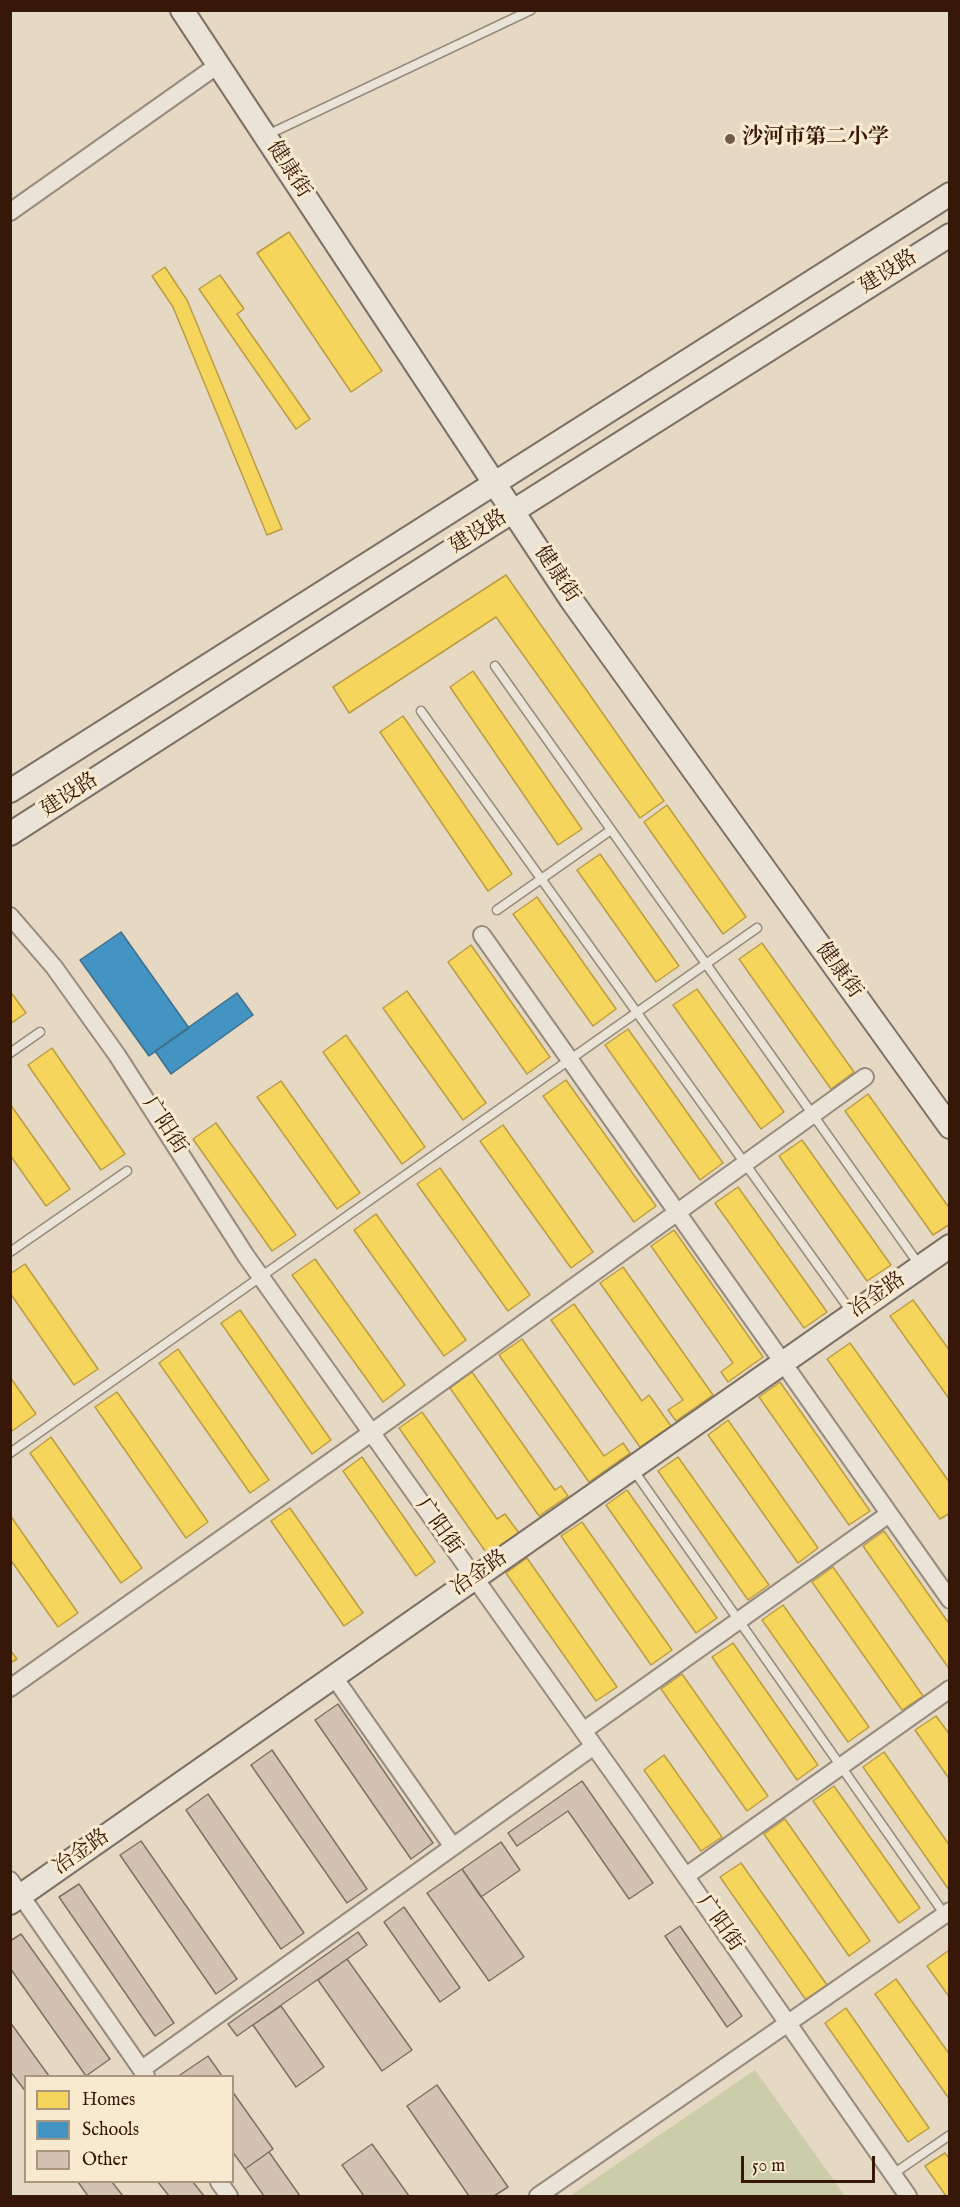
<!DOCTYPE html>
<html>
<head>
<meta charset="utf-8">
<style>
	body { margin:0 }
	#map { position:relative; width:960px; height:2207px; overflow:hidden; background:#e5d9c3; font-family:"IM FELL English",serif }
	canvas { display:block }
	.frame { position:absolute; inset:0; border:12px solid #361708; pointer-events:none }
	.legend { position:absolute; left:24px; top:2075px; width:210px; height:108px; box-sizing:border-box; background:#f7eacf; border:2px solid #aa967f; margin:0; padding:8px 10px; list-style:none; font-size:18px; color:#361708 }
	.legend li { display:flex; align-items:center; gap:12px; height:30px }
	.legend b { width:30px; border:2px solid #aa967f }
	.scale { position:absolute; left:741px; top:2156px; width:134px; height:27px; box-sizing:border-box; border:3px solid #361708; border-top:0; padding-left:8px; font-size:18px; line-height:21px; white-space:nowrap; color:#361708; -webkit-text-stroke:4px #f7eacf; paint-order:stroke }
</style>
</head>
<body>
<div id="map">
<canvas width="960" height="2207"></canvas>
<div class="frame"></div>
<ul class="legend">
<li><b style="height:16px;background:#f6d55c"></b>Homes</li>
<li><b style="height:16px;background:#4393c3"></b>Schools</li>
<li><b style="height:16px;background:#d3c2b2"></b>Other</li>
</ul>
<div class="scale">50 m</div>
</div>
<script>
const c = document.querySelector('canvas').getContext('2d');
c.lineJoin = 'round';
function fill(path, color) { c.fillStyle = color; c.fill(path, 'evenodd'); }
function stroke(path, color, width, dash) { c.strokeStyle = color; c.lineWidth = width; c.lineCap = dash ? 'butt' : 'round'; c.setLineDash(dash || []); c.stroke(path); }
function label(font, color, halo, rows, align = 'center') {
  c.font = font + ' "IM FELL English","Noto Serif SC",serif'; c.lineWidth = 6; c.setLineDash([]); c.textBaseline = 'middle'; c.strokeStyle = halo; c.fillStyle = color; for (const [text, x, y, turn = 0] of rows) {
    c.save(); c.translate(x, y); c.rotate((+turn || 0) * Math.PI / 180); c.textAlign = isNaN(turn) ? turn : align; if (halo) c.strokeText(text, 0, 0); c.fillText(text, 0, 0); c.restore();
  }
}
fill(new Path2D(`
	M 755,2070 L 845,2196 L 570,2196 Z`), '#cbcca8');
const homes = new Path2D(`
	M 289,232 L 382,371 L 351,392 L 257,253 Z
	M 165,267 L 187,300 L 282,529 L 267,535 L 173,307 L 152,276 Z
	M 220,275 L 244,309 L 237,314 L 310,419 L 296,429 L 199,289 Z
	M 506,575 L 664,801 L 640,818 L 496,617 L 349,713 L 333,687 Z
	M 473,671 L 582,829 L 558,845 L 450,687 Z
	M 403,716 L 512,874 L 488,891 L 380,732 Z
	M 667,805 L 746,917 L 723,934 L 644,822 Z
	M 600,854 L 679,966 L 656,982 L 577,870 Z
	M 537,897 L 616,1009 L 593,1026 L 513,914 Z
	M 762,943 L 854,1072 L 831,1089 L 739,959 Z
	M 471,945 L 550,1057 L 527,1074 L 448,962 Z
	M 697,989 L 784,1112 L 761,1129 L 673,1005 Z
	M 10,991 L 26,1013 L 10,1024 Z
	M 407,991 L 486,1103 L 463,1120 L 383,1008 Z
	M 628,1029 L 723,1163 L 700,1180 L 605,1045 Z
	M 346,1035 L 425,1147 L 402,1164 L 323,1052 Z
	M 52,1048 L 125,1154 L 101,1170 L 28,1065 Z
	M 566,1080 L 656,1206 L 634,1222 L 543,1096 Z
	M 281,1081 L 360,1193 L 337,1209 L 257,1097 Z
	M 868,1094 L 950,1209 L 950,1224 L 933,1235 L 845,1111 Z
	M 10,1104 L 70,1189 L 46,1206 L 10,1155 Z
	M 216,1123 L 296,1235 L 272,1251 L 193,1139 Z
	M 503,1125 L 593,1252 L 571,1268 L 480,1141 Z
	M 802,1140 L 891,1265 L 867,1281 L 779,1156 Z
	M 440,1168 L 530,1295 L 508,1311 L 417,1184 Z
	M 738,1187 L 827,1312 L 804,1328 L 715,1203 Z
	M 376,1214 L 466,1340 L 444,1356 L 354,1230 Z
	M 674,1230 L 763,1357 L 728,1382 L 721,1372 L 733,1363 L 651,1246 Z
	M 315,1259 L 405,1385 L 383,1402 L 292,1275 Z
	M 25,1264 L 98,1369 L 74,1385 L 10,1293 L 10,1274 Z
	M 623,1267 L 713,1395 L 676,1421 L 668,1410 L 683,1400 L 600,1283 Z
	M 913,1300 L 950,1351 L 950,1400 L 890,1316 Z
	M 574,1304 L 642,1401 L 649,1395 L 671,1426 L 640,1447 L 551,1320 Z
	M 240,1310 L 331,1440 L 312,1454 L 221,1323 Z
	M 522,1339 L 604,1456 L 623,1443 L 630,1453 L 589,1482 L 499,1355 Z
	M 850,1343 L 950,1483 L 950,1513 L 940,1519 L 827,1359 Z
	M 178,1349 L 269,1480 L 250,1493 L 159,1363 Z
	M 472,1372 L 555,1490 L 561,1486 L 568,1496 L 539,1516 L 450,1388 Z
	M 10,1377 L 36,1414 L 12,1431 L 10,1428 Z
	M 780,1382 L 870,1511 L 849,1525 L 759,1397 Z
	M 117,1392 L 208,1522 L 186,1538 L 95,1407 Z
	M 422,1412 L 497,1519 L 505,1514 L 519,1533 L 488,1555 L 399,1428 Z
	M 728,1420 L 818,1548 L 798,1563 L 708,1435 Z
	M 51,1437 L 142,1568 L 121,1583 L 30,1453 Z
	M 362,1457 L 435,1562 L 416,1576 L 343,1471 Z
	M 678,1457 L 769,1585 L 748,1600 L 658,1471 Z
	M 627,1490 L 717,1618 L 696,1633 L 606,1505 Z
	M 290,1508 L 363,1613 L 344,1626 L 271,1521 Z
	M 10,1515 L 78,1613 L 58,1627 L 10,1559 Z
	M 582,1522 L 672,1650 L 651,1665 L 561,1536 Z
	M 884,1531 L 950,1625 L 950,1670 L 863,1546 Z
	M 527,1558 L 617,1687 L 596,1701 L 506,1573 Z
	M 833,1567 L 923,1696 L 902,1710 L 812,1582 Z
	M 783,1605 L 869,1727 L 848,1742 L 762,1620 Z
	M 733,1643 L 818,1765 L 797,1780 L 712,1657 Z
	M 10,1650 L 17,1659 L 10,1663 Z
	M 682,1674 L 768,1796 L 747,1811 L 661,1689 Z
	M 936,1716 L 950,1735 L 950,1780 L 915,1730 Z
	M 884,1752 L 950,1846 L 949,1890 L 863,1767 Z
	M 664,1755 L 722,1837 L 701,1851 L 644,1770 Z
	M 834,1786 L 920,1908 L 899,1923 L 813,1801 Z
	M 785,1819 L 870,1941 L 849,1956 L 764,1834 Z
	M 741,1863 L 827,1985 L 806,2000 L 720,1877 Z
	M 948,1951 L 950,1953 L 950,1998 L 927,1966 Z
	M 896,1979 L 950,2055 L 950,2100 L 875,1994 Z
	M 846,2008 L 929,2128 L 908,2142 L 825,2023 Z
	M 945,2153 L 950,2160 L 950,2196 L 946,2196 L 925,2166 Z`);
fill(homes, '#f6d55c');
stroke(homes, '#bc9c43', 1.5);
const schools = new Path2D(`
	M 121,932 L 189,1028 L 149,1056 L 80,960 Z
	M 237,993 L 253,1015 L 171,1074 L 155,1051 Z`);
fill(schools, '#4393c3');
stroke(schools, '#3f6e8b', 1.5);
const building = new Path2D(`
	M 338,1704 L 433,1843 L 411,1859 L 315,1720 Z
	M 272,1750 L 367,1889 L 347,1903 L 251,1765 Z
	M 582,1781 L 653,1883 L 629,1899 L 568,1811 L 517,1846 L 508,1833 Z
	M 208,1794 L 304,1933 L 281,1949 L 186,1810 Z
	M 141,1841 L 237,1979 L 216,1994 L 120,1855 Z
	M 501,1842 L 520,1870 L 481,1897 L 462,1869 Z
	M 462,1869 L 524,1957 L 489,1981 L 427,1893 Z
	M 79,1884 L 174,2023 L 155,2036 L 59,1897 Z
	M 404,1907 L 460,1988 L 440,2002 L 384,1922 Z
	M 680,1926 L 742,2016 L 727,2027 L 665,1936 Z
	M 358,1932 L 367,1945 L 237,2036 L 228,2024 Z
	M 21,1934 L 110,2059 L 86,2076 L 10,1968 L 10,1941 Z
	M 347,1959 L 412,2050 L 382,2071 L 318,1980 Z
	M 281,2006 L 324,2067 L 296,2087 L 253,2025 Z
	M 10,2022 L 49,2076 L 26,2076 L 26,2092 L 10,2071 Z
	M 208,2056 L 222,2076 L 180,2076 L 180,2075 Z
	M 437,2085 L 508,2187 L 494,2196 L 469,2196 L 407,2106 Z
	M 232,2091 L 273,2149 L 245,2169 L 232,2151 Z
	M 372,2144 L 409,2196 L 364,2196 L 342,2165 Z
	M 269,2152 L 300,2196 L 264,2196 L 245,2169 Z
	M 78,2182 L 112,2182 L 123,2196 L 88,2196 Z
	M 158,2182 L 193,2182 L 204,2196 L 169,2196 Z`);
fill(building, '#d3c2b2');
stroke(building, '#7c7164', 1.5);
const lane = new Path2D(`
	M 265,136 L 531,10
	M 495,666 L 920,1266
	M 421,711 L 852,1313
	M 497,910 L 611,830
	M 10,1053 L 40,1032
	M 10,1252 L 127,1171
	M 10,1453 L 757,928
	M 632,1468 L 945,1915
	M 893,2174 L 950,2135`);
const street = new Path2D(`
	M 10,212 L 218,65
	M 10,916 L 54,967 L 117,1055 L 246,1256 L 638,1808 L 908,2196
	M 482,935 L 950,1600
	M 334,1677 L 453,1847
	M 10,1688 L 371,1433 L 865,1077
	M 583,1731 L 889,1514
	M 686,1876 L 950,1689
	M 10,1880 L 146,2076
	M 142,2069 L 594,1746
	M 219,2182 L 229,2196
	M 538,2196 L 950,1911`);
const secondary = new Path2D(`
	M 182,10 L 572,601 L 950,1127
	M 10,791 L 950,194
	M 10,834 L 455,548 L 950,235
	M 10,1903 L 950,1246`);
stroke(lane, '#968b7d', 11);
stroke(street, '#968b7d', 20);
stroke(secondary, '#7c7164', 26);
stroke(lane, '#e9e3d8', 8);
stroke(street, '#e9e3d8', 16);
stroke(secondary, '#e9e3d8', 22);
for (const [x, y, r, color] of [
	[730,139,6,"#735b49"]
]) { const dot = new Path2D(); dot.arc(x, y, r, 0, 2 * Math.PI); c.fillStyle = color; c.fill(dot); stroke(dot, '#f7eacf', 2); }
label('bold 21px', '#361708', '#f7eacf', [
	["沙河市第二小学",742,139]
], 'left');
label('21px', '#361708', '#f7eacf', [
	["健康街",288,170,57],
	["建设路",889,273,-32],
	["建设路",479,533,-32],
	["健康街",556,575,56],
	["建设路",70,796,-33],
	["健康街",838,971,54],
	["广阳街",164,1126,57],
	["冶金路",878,1296,-35],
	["广阳街",438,1527,55],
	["冶金路",480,1574,-35],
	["冶金路",82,1853,-35],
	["广阳街",719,1924,55]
]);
</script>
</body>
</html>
